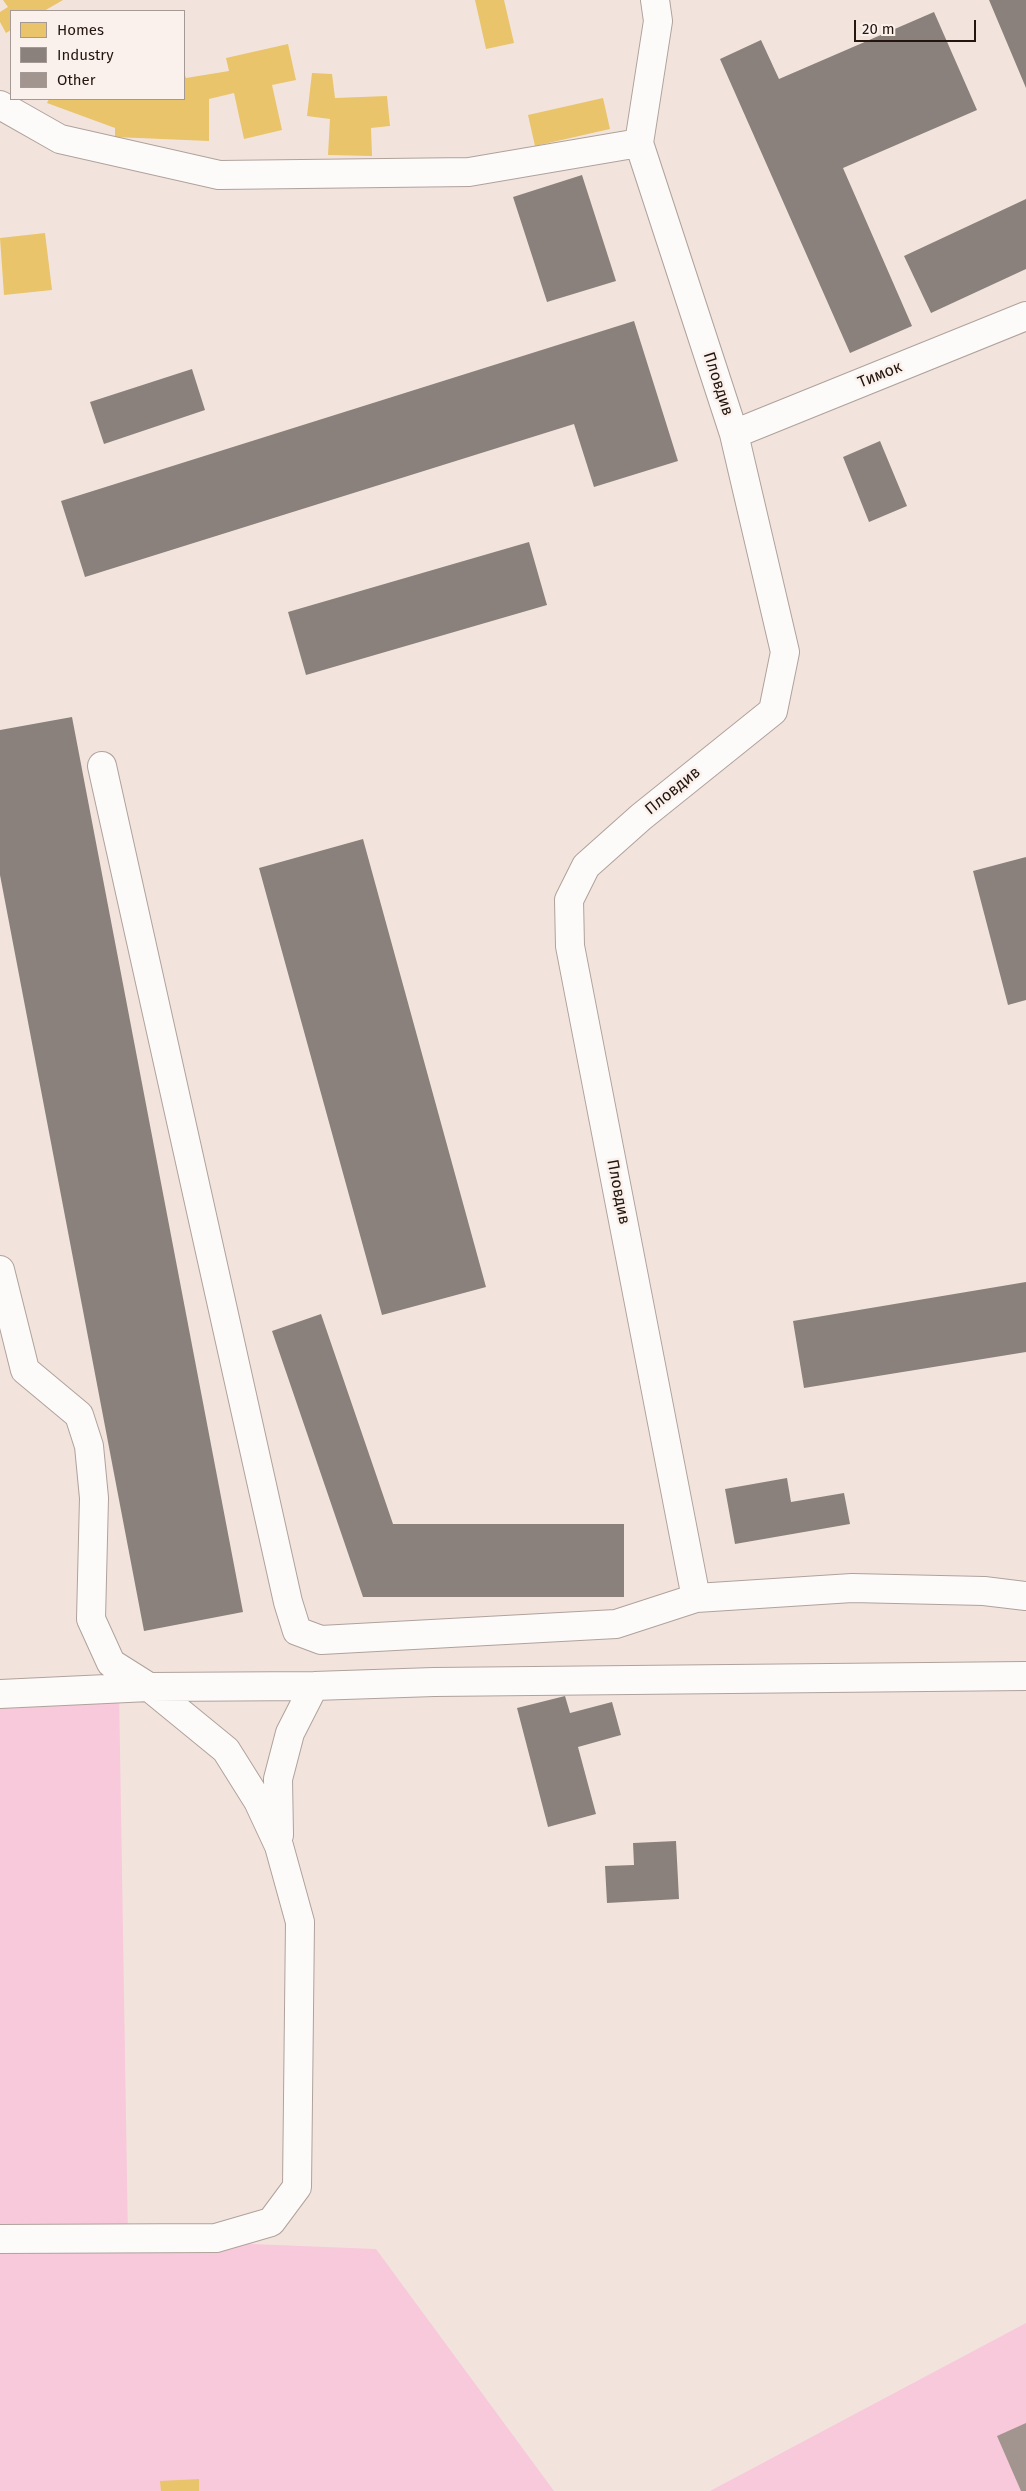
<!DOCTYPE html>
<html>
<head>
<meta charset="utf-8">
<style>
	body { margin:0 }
	#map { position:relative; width:1026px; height:2491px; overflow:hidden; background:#f2e4dc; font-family:"Fira Sans",sans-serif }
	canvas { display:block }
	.legend { position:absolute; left:10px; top:10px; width:175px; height:90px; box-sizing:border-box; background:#faf1ed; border:1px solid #a49994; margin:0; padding:6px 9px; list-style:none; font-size:15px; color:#24150e }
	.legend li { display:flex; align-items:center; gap:10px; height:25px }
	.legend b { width:25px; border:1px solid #a49994 }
	.scale { position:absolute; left:854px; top:20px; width:122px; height:22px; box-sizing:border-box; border:2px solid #24150e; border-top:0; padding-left:6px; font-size:15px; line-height:18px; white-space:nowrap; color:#24150e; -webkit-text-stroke:4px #faf1ed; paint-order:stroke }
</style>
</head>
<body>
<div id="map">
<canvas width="1026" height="2491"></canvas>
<ul class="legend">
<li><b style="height:14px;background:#e9c46a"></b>Homes</li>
<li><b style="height:14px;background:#8a817c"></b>Industry</li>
<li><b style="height:14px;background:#a2948f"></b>Other</li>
</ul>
<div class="scale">20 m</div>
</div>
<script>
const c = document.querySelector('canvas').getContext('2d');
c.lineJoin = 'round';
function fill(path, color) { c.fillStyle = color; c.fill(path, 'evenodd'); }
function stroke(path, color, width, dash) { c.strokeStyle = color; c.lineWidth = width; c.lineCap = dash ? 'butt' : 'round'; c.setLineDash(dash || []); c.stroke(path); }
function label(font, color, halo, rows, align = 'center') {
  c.font = font + ' "Fira Sans",sans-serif'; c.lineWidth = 5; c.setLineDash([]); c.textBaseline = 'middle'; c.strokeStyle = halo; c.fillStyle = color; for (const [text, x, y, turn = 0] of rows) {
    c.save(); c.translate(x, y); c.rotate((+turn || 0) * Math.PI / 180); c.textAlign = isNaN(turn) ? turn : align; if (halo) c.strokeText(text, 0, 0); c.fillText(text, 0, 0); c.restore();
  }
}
fill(new Path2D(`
	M 119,1688 L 128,2239 L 376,2249 L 554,2491 L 0,2491 L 0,1690 Z
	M 1026,2323 L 1026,2491 L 710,2491 Z`), '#f8c9db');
fill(new Path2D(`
	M 3,0 L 63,0 L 44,11 L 11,11 L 11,30 L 6,33 L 0,22 L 0,12 L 8,7 Z
	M 475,0 L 504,0 L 514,43 L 486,49 Z
	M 288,44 L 296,80 L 272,85 L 282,130 L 244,139 L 234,93 L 209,99 L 209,141 L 115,137 L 115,128 L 47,103 L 49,99 L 184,99 L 184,73 L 186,78 L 229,71 L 226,58 Z
	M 312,73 L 332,74 L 335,98 L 387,96 L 390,126 L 371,128 L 372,156 L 328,155 L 330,119 L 307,116 Z
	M 603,98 L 610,129 L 535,146 L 528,115 Z
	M 45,233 L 52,290 L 4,295 L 0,238 Z
	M 199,2479 L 199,2491 L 161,2491 L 160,2481 Z`), '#e9c46a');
fill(new Path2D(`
	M 989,0 L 1026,0 L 1026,88 Z
	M 934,12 L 977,110 L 843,168 L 912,326 L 850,353 L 720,59 L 761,40 L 779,79 Z
	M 582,175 L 616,281 L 547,302 L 513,197 Z
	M 1026,199 L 1026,269 L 931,313 L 904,256 Z
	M 634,321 L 678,461 L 594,487 L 574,424 L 85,577 L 61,501 Z
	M 192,369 L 205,410 L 104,444 L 90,402 Z
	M 880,441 L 907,506 L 869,522 L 843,457 Z
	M 529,542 L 547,605 L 306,675 L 288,612 Z
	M 72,717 L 243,1612 L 144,1631 L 0,875 L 0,730 Z
	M 363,839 L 486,1287 L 382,1315 L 259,868 Z
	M 1026,857 L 1026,1000 L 1008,1005 L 973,871 Z
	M 1026,1282 L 1026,1352 L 804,1388 L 793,1321 Z
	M 321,1314 L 393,1524 L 624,1524 L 624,1597 L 363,1597 L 272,1331 Z
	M 787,1478 L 791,1502 L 844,1493 L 850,1524 L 735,1544 L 725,1489 Z
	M 565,1696 L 570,1713 L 612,1702 L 621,1735 L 578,1747 L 596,1814 L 548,1827 L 517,1708 Z
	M 676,1841 L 679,1899 L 607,1903 L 605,1866 L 634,1865 L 633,1843 Z`), '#8a817c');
fill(new Path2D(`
	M 1026,2423 L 1026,2491 L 1021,2491 L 997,2436 Z`), '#a2948f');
const minor = new Path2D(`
	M 655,0 L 658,21 L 639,143 L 734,434 L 785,652 L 773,711 L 641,817 L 586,866 L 569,900 L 570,946 L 696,1598
	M 0,105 L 60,139 L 219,175 L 469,172 L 639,143
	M 734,434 L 1026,316
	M 102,766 L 288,1602 L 297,1631 L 321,1640 L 616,1624 L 696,1598 L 852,1588 L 984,1591 L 1026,1596
	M 0,1270 L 25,1370 L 79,1415 L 89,1446 L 94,1498 L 91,1619 L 111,1663 L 149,1687 L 226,1750 L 258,1801 L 279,1846 L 300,1922 L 297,2187 L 271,2222 L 216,2238 L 0,2239
	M 0,1694 L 149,1687 L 314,1686 L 434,1682 L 1026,1676
	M 279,1835 L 278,1779 L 290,1733 L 314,1686`);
stroke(minor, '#afa29b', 30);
stroke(minor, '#fdfbfa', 28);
label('16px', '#24150e', '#faf1ed', [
	["Тимок",880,375,-22],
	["Пловдив",718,384,72],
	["Пловдив",673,791,-39],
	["Пловдив",618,1192,79]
]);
</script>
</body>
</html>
